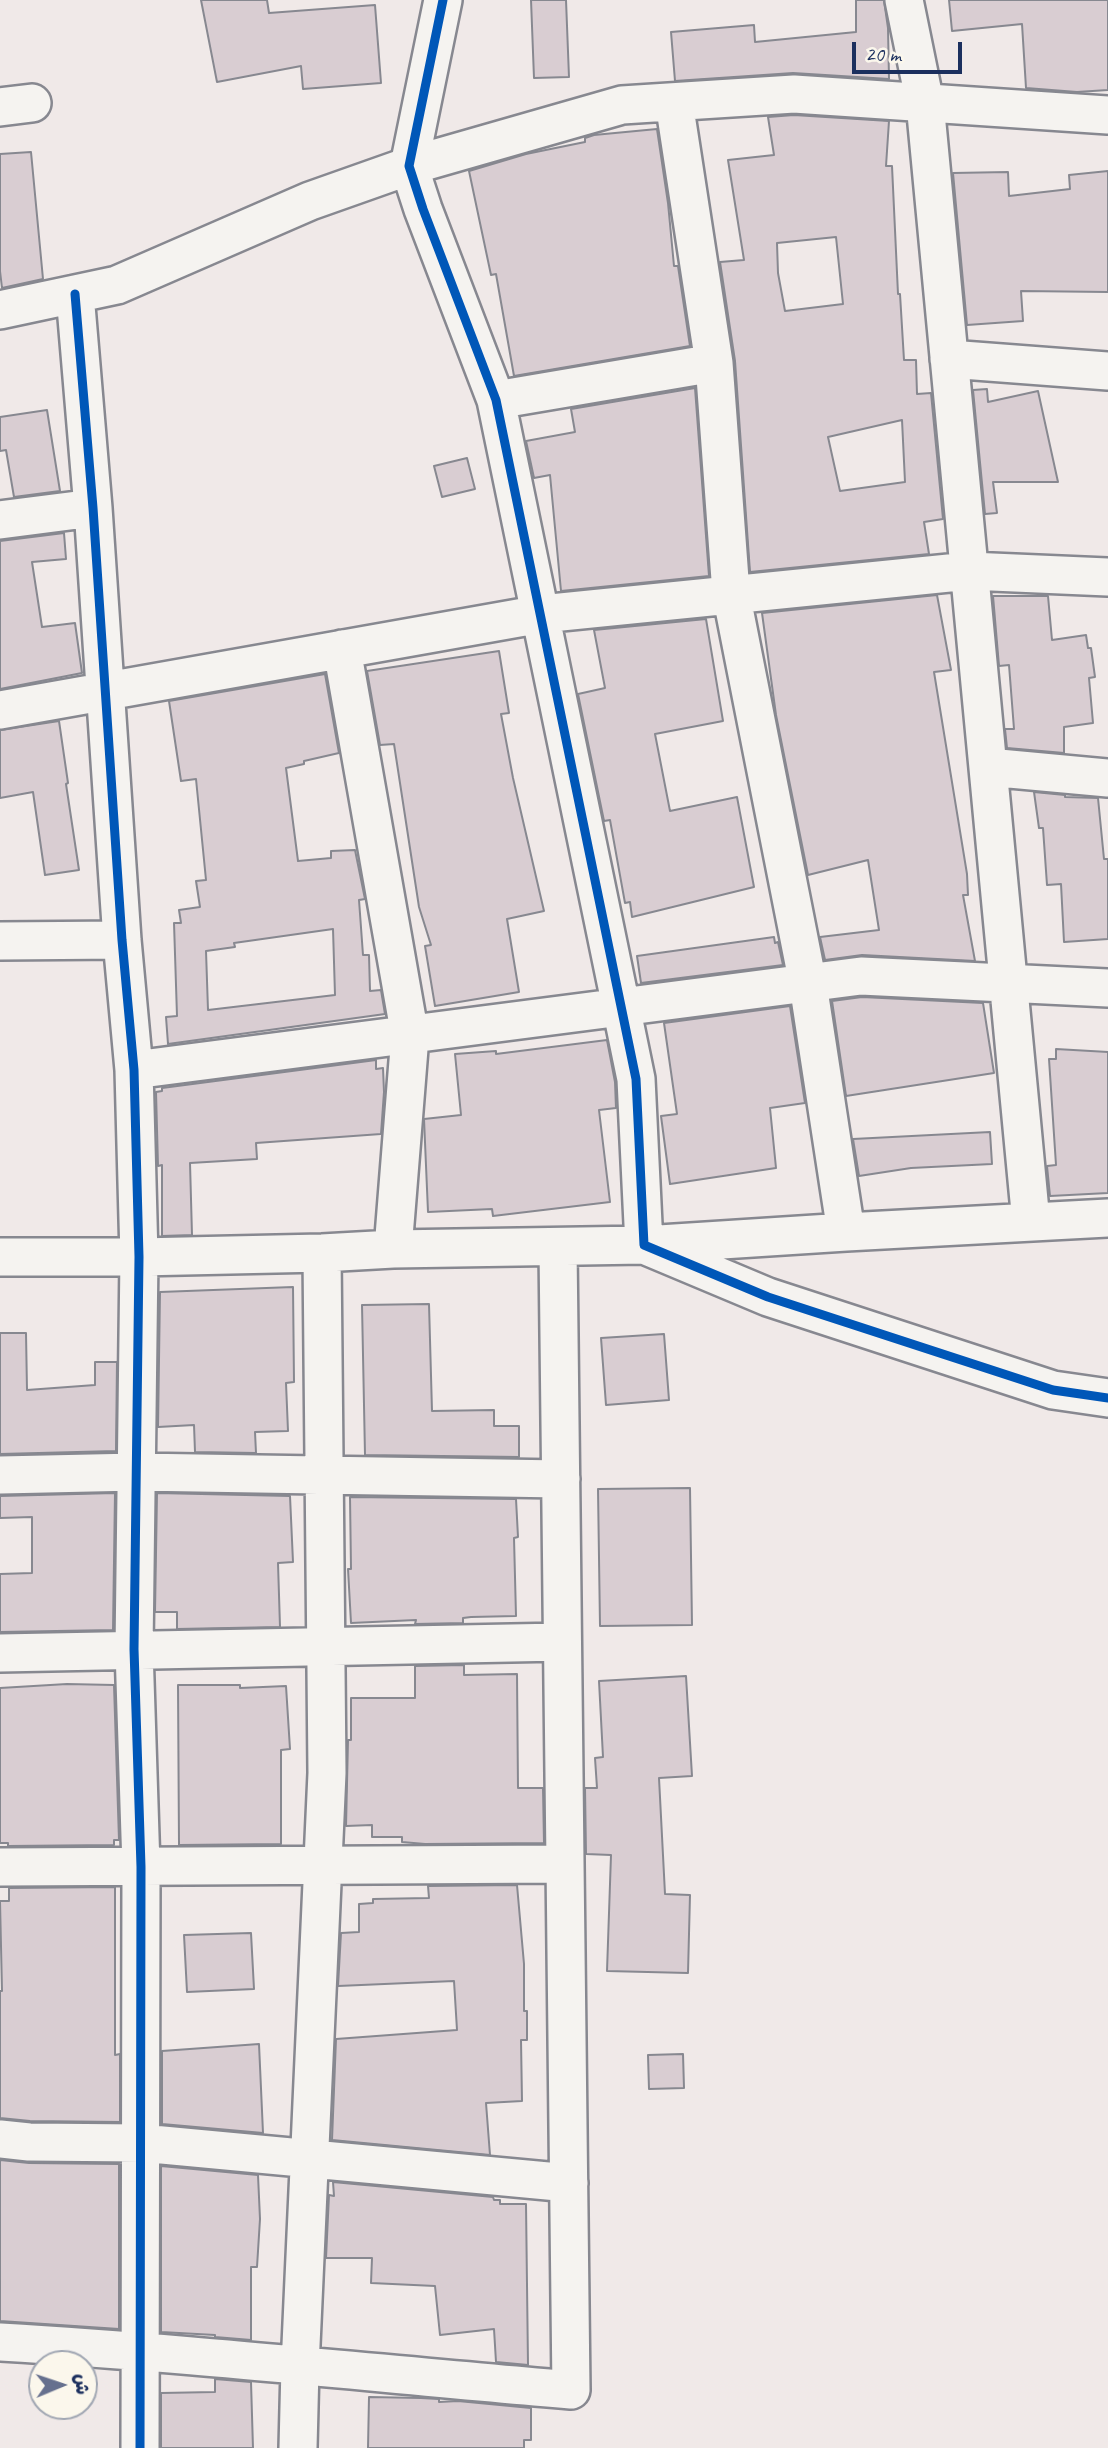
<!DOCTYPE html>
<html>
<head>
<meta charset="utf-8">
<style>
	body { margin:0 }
	#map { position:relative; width:1108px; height:2448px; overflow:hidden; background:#f0e9e8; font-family:Caveat,"Playpen Sans Arabic",sans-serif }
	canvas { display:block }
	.north { position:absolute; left:28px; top:2350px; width:70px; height:70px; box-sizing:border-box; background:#fbf7ec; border:2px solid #a1a7b3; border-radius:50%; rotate:88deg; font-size:19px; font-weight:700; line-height:28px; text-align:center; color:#1b2f5e }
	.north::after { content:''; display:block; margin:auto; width:24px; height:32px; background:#66708e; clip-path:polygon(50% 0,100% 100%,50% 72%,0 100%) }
	.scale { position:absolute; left:852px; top:42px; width:110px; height:32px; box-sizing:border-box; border:4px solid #1b2f5e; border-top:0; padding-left:9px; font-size:21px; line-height:24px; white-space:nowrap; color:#1b2f5e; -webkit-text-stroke:5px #fbf7ec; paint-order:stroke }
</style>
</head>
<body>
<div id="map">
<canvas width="1108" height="2448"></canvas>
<div class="north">ش</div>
<div class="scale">20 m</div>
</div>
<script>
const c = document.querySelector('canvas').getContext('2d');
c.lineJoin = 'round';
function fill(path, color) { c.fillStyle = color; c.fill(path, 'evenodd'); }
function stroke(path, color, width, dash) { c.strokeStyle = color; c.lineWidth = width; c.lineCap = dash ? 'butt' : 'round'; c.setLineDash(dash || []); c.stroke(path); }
const building = new Path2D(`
	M 201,0 L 267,0 L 269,13 L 375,5 L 381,83 L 303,89 L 301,66 L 217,82 Z
	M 531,0 L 566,0 L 569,77 L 534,78 Z
	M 856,0 L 884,0 L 888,28 L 889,79 L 793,73 L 675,81 L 671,32 L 754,25 L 755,42 L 856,32 Z
	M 949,0 L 1108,0 L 1108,90 L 1077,92 L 1026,88 L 1022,24 L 952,31 Z
	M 794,115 L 889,121 L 886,166 L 892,166 L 898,294 L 900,294 L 904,360 L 916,360 L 917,394 L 931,393 L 943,519 L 924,522 L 929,554 L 750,572 L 735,361 L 720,262 L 744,260 L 728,160 L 774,155 L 768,117 ZM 836,237 L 843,304 L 785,311 L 778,273 L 777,243 ZM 902,420 L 905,482 L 840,491 L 828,437 Z
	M 657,129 L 668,203 L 674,266 L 678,266 L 690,346 L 514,376 L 496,274 L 491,275 L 469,171 L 526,154 L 585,142 L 585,138 L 594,135 Z
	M 31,152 L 43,279 L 2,288 L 0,271 L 0,154 Z
	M 1108,171 L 1108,292 L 1021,291 L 1023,321 L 967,325 L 953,173 L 1008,172 L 1009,196 L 1070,189 L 1069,175 Z
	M 695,388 L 709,576 L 561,591 L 550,475 L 534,478 L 526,441 L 575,432 L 571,409 Z
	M 987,389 L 988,402 L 1038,391 L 1058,482 L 993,482 L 997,513 L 985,514 L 973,390 Z
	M 47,410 L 60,491 L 14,497 L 6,450 L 0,451 L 0,417 Z
	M 467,458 L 475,489 L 442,497 L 434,466 Z
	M 64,533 L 66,559 L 32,562 L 42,627 L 75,623 L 82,673 L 0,689 L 0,541 Z
	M 937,595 L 951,670 L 934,672 L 967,874 L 968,895 L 963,895 L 975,961 L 862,955 L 825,960 L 820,937 L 879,930 L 868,860 L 808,875 L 776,715 L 762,613 Z
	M 993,596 L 1048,596 L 1052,640 L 1086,635 L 1088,648 L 1091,648 L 1095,677 L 1089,678 L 1093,723 L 1064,727 L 1064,753 L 1007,748 L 1005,729 L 1014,729 L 1009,665 L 999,666 Z
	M 706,619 L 723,721 L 655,734 L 670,811 L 737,797 L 754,887 L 632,917 L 630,902 L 625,903 L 610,820 L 604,821 L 578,694 L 605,688 L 594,630 Z
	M 499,651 L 509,713 L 501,714 L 513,778 L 544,911 L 507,919 L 519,992 L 435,1006 L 425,946 L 431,945 L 419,907 L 394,744 L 380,745 L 367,671 Z
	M 325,674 L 339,753 L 304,761 L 304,764 L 286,768 L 298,861 L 331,858 L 331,851 L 355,850 L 365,899 L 359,900 L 363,955 L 369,955 L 370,991 L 381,990 L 385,1014 L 168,1044 L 166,1017 L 177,1016 L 174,923 L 181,923 L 179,910 L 200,907 L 196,881 L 206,880 L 196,779 L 181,781 L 169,701 ZM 333,929 L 335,995 L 208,1010 L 206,951 L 235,947 L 234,943 Z
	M 59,721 L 68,783 L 66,784 L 79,870 L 45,875 L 33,792 L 0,798 L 0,730 Z
	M 1034,792 L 1065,795 L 1065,797 L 1098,798 L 1104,859 L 1108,859 L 1108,939 L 1064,942 L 1061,884 L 1047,885 L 1043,828 L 1039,828 Z
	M 774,937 L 775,943 L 778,942 L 783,965 L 641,983 L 637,956 Z
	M 862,997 L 983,1003 L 994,1073 L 846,1096 L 832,1001 Z
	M 790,1006 L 805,1103 L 770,1108 L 776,1168 L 670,1184 L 661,1116 L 677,1114 L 664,1023 Z
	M 607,1040 L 615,1082 L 616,1108 L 599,1110 L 610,1202 L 493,1216 L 492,1209 L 428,1212 L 424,1119 L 461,1115 L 455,1054 L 496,1051 L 496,1054 Z
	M 1056,1049 L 1108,1052 L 1108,1193 L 1050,1196 L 1047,1166 L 1056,1165 L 1049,1059 L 1056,1059 Z
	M 376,1060 L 376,1069 L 383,1068 L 384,1092 L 381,1134 L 256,1143 L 257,1159 L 190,1163 L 192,1235 L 162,1236 L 162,1165 L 158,1166 L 156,1092 L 162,1091 L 162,1088 Z
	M 990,1132 L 992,1164 L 911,1168 L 859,1176 L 853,1139 Z
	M 293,1287 L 294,1382 L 286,1383 L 288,1431 L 255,1432 L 256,1453 L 195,1452 L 194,1425 L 158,1427 L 160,1292 Z
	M 429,1304 L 432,1411 L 494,1410 L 494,1426 L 519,1426 L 519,1457 L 365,1455 L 362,1305 Z
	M 0,1333 L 26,1333 L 27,1390 L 95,1385 L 95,1362 L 117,1362 L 116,1451 L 0,1454 Z
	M 664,1334 L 669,1400 L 606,1405 L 601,1338 Z
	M 690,1488 L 692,1625 L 600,1626 L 598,1489 Z
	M 115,1493 L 113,1630 L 0,1632 L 0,1574 L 32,1573 L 32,1517 L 0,1518 L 0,1496 Z
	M 157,1493 L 290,1496 L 293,1562 L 278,1563 L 280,1627 L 177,1629 L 177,1612 L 155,1612 Z
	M 350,1497 L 516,1499 L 518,1537 L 514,1538 L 516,1616 L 471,1617 L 463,1618 L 463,1623 L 415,1624 L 416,1620 L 351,1623 L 348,1569 L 351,1569 Z
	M 464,1665 L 464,1675 L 517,1674 L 518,1788 L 543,1788 L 544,1843 L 425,1844 L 402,1842 L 402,1837 L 372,1837 L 372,1825 L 346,1826 L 348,1740 L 351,1740 L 351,1698 L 415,1698 L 415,1666 Z
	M 686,1676 L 692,1776 L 659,1778 L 665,1894 L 690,1895 L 688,1973 L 607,1971 L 611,1855 L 586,1854 L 585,1788 L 597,1788 L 595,1758 L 603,1757 L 599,1681 Z
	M 67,1684 L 114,1685 L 119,1840 L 114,1840 L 114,1845 L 8,1846 L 8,1843 L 0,1843 L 0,1688 Z
	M 178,1685 L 240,1685 L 240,1688 L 286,1686 L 290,1749 L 281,1750 L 281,1844 L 179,1845 Z
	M 517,1885 L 524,1964 L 524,2011 L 527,2011 L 527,2040 L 521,2040 L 522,2101 L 486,2103 L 490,2155 L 332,2140 L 336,2039 L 457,2030 L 454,1981 L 338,1986 L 341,1933 L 359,1932 L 359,1904 L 373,1903 L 373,1899 L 429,1898 L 428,1886 Z
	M 115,1887 L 115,2055 L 120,2054 L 120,2122 L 30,2121 L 0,2118 L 0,1991 L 2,1991 L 0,1901 L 9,1901 L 9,1888 Z
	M 251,1933 L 254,1989 L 187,1992 L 184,1935 Z
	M 259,2044 L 263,2133 L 162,2124 L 162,2051 Z
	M 683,2054 L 684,2088 L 649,2089 L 648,2055 Z
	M 0,2160 L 29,2163 L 119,2164 L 119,2329 L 0,2321 Z
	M 161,2166 L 258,2175 L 260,2219 L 257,2267 L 251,2267 L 251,2340 L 215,2337 L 215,2335 L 161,2332 Z
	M 333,2182 L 493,2197 L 494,2200 L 500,2200 L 500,2204 L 526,2204 L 528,2365 L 496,2362 L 494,2329 L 440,2335 L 435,2286 L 371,2283 L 372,2258 L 326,2258 L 329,2195 L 334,2196 Z
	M 215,2379 L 251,2382 L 253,2448 L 161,2448 L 161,2393 L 215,2392 Z
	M 369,2397 L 421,2398 L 439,2399 L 439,2402 L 458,2401 L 531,2408 L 531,2440 L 524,2440 L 524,2448 L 368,2448 Z`);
fill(building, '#d9cdd2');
stroke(building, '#878890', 2);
const street = new Path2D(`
	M 443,0 L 409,166 L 423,209 L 496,400 L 636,1079 L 644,1245 L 768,1297 L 1053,1390 L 1108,1398
	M 904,0 L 925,103 L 1031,1222
	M 674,102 L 714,363 L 731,593 L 808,984 L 846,1232
	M 0,107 L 32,103
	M 75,294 L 93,508 L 122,940 L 134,1070 L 139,1257 L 134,1649 L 141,1867 L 140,2448
	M 0,310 L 117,285 L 310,201 L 409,166 L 622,105 L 794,94 L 1108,115
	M 949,359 L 1108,371
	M 496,400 L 714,363
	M 0,520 L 93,508
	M 342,649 L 410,1036 L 393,1249
	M 0,710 L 541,614 L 969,571 L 1108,577
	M 988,767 L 1108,778
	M 0,941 L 122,940
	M 134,1070 L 861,976 L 1108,988
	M 0,1257 L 139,1257 L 322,1253 L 393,1249 L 644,1245 L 846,1232 L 1108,1218
	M 0,1475 L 137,1472 L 561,1479
	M 0,1653 L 562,1642
	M 0,1867 L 565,1864
	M 0,2139 L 29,2142 L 141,2143 L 569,2183
	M 0,2342 C 191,2353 381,2374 571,2390 L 558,1247
	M 298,2448 L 300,2367 L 327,1773 L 322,1253`);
stroke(street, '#878890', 42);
stroke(street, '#f5f3f0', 37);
stroke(new Path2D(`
	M 443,0 L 409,166 L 423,209 L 496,400 L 636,1079 L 644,1245 L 768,1297 L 1053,1390 L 1108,1398
	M 75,294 L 93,508 L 122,940 L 134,1070 L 139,1257 L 134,1649 L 141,1867 L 140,2448`), '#0057b8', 9);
</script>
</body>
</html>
